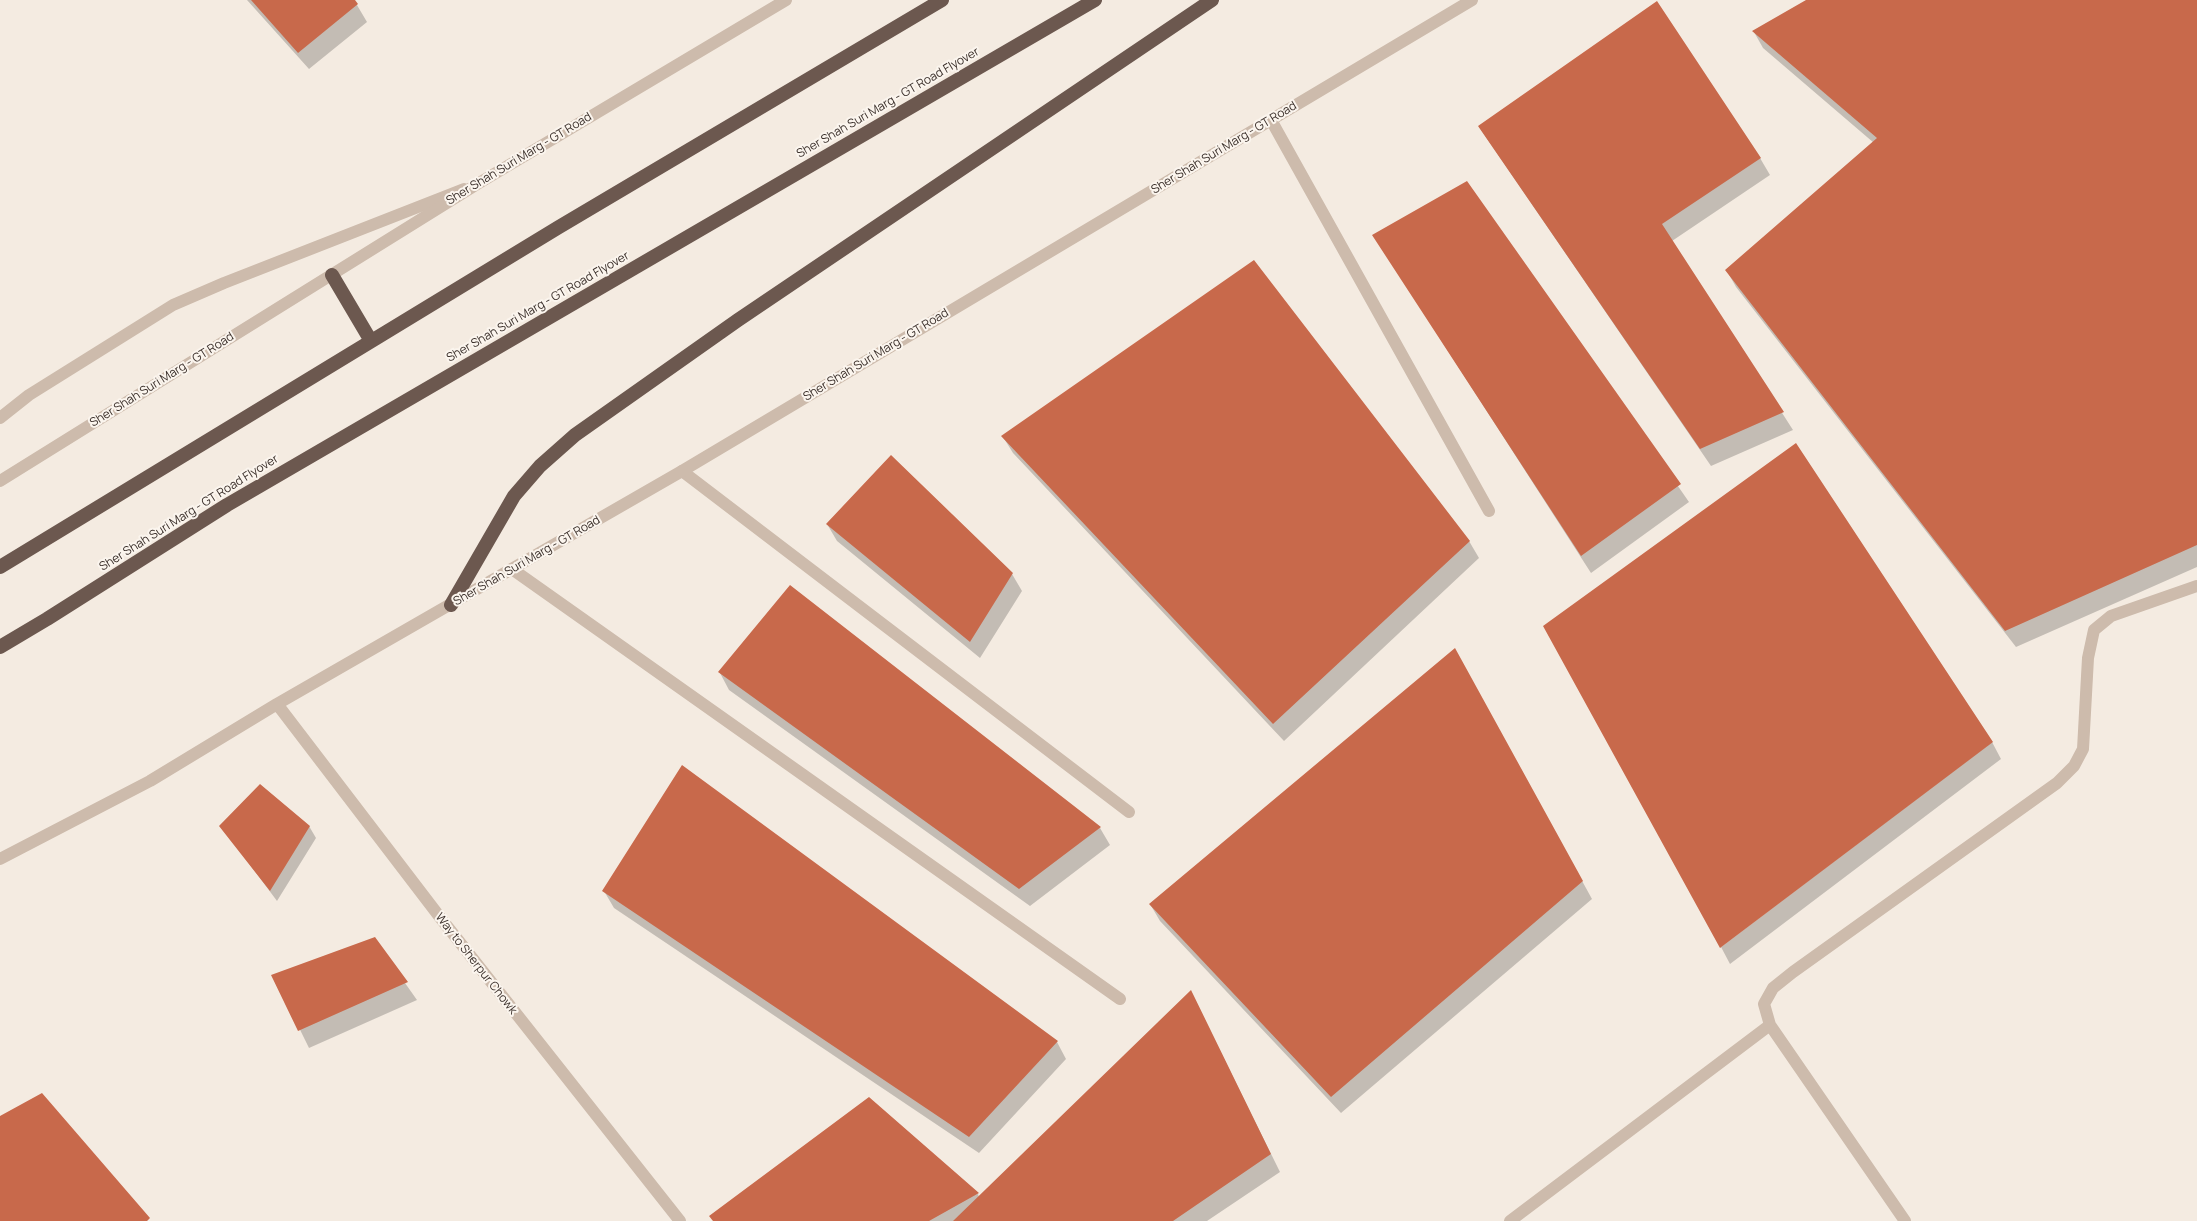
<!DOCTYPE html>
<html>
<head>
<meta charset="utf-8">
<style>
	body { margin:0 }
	canvas { display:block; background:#f4ebe1 }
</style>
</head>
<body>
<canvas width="2197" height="1221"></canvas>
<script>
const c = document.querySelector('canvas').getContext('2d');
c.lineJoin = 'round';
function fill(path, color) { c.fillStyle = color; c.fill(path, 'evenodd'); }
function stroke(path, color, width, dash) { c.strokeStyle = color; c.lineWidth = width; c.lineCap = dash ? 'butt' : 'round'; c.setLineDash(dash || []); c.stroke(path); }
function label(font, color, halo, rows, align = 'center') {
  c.font = font + ' Manrope,sans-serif'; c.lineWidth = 4; c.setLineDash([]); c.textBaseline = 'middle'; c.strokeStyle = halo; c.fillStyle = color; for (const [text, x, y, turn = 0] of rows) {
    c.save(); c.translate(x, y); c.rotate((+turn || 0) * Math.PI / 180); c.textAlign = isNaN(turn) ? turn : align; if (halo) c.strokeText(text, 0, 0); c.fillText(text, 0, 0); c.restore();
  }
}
fill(new Path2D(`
	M 247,0 L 354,0 L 367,22 L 309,69 Z
	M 1808,0 L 2197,0 L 2197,567 L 2016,647 L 1736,287 L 1727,271 L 1874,143 L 1763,48 L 1754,32 Z
	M 1479,127 L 1760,158 L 1770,175 L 1672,241 L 1793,430 L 1711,466 Z
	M 1467,182 L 1689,502 L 1591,573 L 1374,236 Z
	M 1003,437 L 1469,541 L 1479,558 L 1284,741 L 1013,453 Z
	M 827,524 L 1012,574 L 1022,591 L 980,658 L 837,541 Z
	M 790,586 L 1100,828 L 1110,845 L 1030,906 L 729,690 L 720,673 Z
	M 1464,666 L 1592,899 L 1341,1113 L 1160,921 L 1150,904 Z
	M 1992,742 L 2001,759 L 1730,964 L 1721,947 Z
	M 221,826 L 309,826 L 316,838 L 277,901 Z
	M 604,891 L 1057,1042 L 1066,1059 L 979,1153 L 614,908 Z
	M 374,939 L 417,1000 L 309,1048 L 273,975 Z
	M 1191,992 L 1280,1172 L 1207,1221 L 713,1221 L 978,1194 L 979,1197 Z`), '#0003');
fill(new Path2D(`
	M 251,0 L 355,0 L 358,4 L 298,53 Z
	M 1806,0 L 2197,0 L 2197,545 L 2005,631 L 1725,270 L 1877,138 L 1752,31 Z
	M 1657,1 L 1761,158 L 1662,224 L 1784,412 L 1700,449 L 1478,126 Z
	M 1467,181 L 1681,484 L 1581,556 L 1372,235 Z
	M 1254,260 L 1470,541 L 1273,724 L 1001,436 Z
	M 1796,443 L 1993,742 L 1720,948 L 1543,626 Z
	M 891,455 L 1013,573 L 970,642 L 826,524 Z
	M 790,585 L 1101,827 L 1019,889 L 718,672 Z
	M 1455,648 L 1583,881 L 1331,1097 L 1149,904 Z
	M 682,765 L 1058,1041 L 969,1137 L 602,891 Z
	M 260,784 L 310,826 L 270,891 L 219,826 Z
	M 375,937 L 408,982 L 298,1031 L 271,975 Z
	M 1191,990 L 1271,1154 L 1173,1221 L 953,1221 Z
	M 42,1093 L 150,1218 L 147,1221 L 0,1221 L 0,1116 Z
	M 869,1097 L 979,1193 L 929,1221 L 713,1221 L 709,1216 Z`), '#c8694b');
stroke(new Path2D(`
	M 1271,120 L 1489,511
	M 0,418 L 29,395 L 173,305 L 224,283 L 464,189
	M 682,471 L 1129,812
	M 512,569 L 1120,999
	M 1510,1221 L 1770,1025
	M 1905,1221 L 1770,1025 L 1764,1004 L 1773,988 L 1793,972 L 2057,783 L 2074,766 L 2083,749 L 2088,658 L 2094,630 L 2111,616 L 2197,586`), '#cdbbac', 12);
stroke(new Path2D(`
	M 0,481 L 479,183 L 786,0
	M 277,704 L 439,916 L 680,1221
	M 0,859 L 150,781 L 277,704 L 682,471 L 1472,0`), '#cdbbac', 12);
stroke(new Path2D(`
	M 332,275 L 371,341
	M 0,567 L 559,227 L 942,0
	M 451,605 L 514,496 L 540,466 L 575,435 L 738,320 L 1212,0
	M 0,647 L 47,619 L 227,505 L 1095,0`), '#6c584f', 14);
label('12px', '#3b302b', '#fbf5ee', [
	["Sher Shah Suri Marg - GT Road Flyover",888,103,-30],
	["Sher Shah Suri Marg - GT Road",1224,148,-31],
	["Sher Shah Suri Marg - GT Road",519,159,-31],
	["Sher Shah Suri Marg - GT Road Flyover",538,307,-30],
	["Sher Shah Suri Marg - GT Road",876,355,-31],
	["Sher Shah Suri Marg - GT Road",162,380,-32],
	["Sher Shah Suri Marg - GT Road Flyover",189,513,-32],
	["Sher Shah Suri Marg - GT Road",527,561,-30],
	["Way to Sherpur Chowk",476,964,52]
]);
</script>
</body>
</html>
